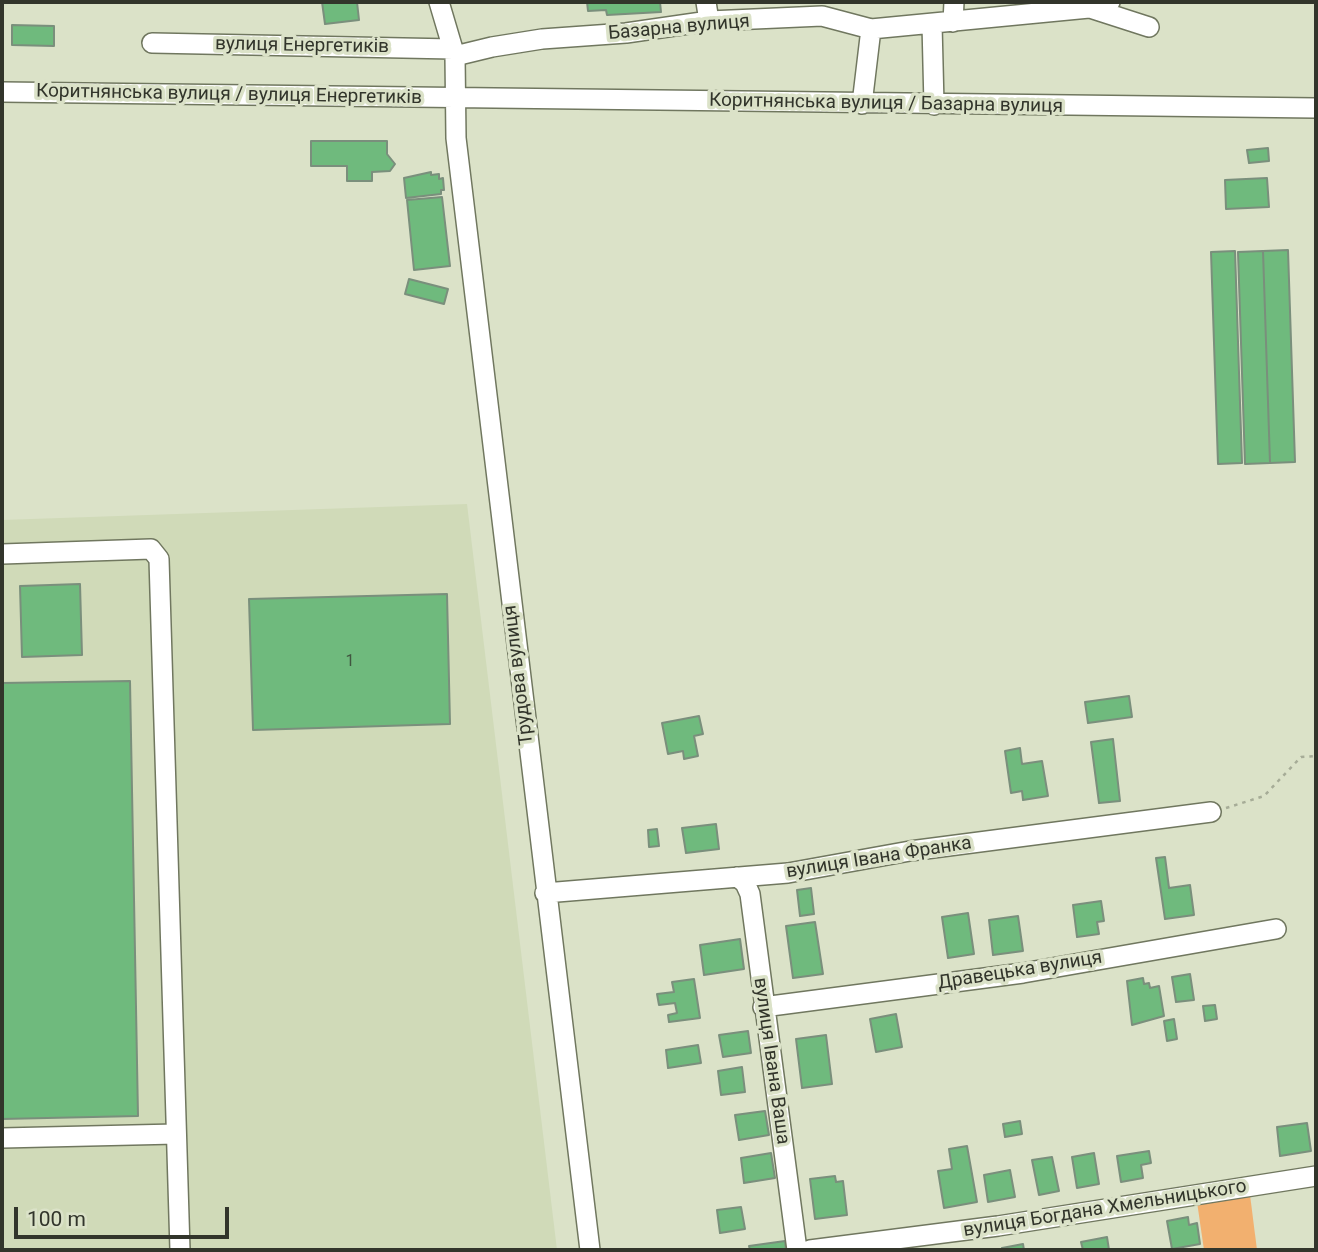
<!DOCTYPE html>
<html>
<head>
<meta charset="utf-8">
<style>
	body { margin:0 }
	#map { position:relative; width:1318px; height:1252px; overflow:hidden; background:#dbe2c8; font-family:Roboto,sans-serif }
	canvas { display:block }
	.frame { position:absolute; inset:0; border:4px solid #32352b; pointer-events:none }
	.scale { position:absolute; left:14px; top:1207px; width:215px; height:32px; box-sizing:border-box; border:4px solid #32352b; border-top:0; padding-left:9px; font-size:21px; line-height:24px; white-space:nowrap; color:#32352b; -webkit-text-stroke:5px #dbe2c8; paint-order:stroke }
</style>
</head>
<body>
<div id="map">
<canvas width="1318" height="1252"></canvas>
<div class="frame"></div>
<div class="scale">100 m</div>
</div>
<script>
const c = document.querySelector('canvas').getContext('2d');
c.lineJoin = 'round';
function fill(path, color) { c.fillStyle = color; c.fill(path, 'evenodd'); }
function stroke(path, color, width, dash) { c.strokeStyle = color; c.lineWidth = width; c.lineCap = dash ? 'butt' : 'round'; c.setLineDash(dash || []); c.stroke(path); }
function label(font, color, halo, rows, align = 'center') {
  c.font = font + ' Roboto,sans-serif'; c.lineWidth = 7; c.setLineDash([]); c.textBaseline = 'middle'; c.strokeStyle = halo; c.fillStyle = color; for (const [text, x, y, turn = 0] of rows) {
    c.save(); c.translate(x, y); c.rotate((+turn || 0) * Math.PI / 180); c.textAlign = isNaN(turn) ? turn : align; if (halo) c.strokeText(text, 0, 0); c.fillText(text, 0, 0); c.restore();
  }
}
fill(new Path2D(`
	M 467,504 L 557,1250 L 2,1250 L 2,520 Z`), '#d0dab8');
fill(new Path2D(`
	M 1249,1187 L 1257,1250 L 1204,1250 L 1196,1195 Z`), '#f2b06f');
const building = new Path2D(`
	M 322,2 L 357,2 L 359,20 L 325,24 Z
	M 587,2 L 660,2 L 661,12 L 607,15 L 606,10 L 588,11 Z
	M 12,25 L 54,26 L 54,46 L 12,45 Z
	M 311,141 L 387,141 L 387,154 L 395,164 L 390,171 L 372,172 L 372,181 L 347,181 L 347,166 L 311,166 Z
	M 1268,148 L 1269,161 L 1249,163 L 1247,150 Z
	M 431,172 L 431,175 L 439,174 L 439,179 L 443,178 L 444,190 L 441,190 L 441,194 L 406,198 L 404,178 Z
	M 1267,178 L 1269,207 L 1226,209 L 1225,180 Z
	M 442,197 L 450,266 L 414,270 L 407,200 Z
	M 1288,250 L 1295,462 L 1270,463 L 1263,251 Z
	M 1235,251 L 1242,463 L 1218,464 L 1211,252 Z
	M 1263,251 L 1270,463 L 1245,464 L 1238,252 Z
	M 409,279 L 448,289 L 444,304 L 405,294 Z
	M 80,584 L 82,655 L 22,657 L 20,586 Z
	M 447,594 L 450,724 L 253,730 L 249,599 Z
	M 130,681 L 138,1116 L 2,1119 L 2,683 Z
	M 1129,696 L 1132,717 L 1088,723 L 1085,702 Z
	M 699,716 L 703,734 L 694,736 L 698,756 L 684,759 L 683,751 L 668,754 L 662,723 Z
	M 1113,739 L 1120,801 L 1099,803 L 1091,742 Z
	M 1020,748 L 1022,764 L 1042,761 L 1048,796 L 1023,800 L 1022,791 L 1011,793 L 1005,751 Z
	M 716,824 L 719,849 L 686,853 L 682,828 Z
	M 657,829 L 659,846 L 649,847 L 648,830 Z
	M 1165,857 L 1169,888 L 1190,885 L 1194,915 L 1165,919 L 1156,858 Z
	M 811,888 L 814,914 L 800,916 L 797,890 Z
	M 1101,901 L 1104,921 L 1097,922 L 1099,934 L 1077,937 L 1073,905 Z
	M 968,913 L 974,954 L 948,958 L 942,917 Z
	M 1018,916 L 1023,951 L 993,955 L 989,920 Z
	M 815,922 L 823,974 L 793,978 L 786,926 Z
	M 740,939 L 744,969 L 704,975 L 700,945 Z
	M 1190,974 L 1194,1000 L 1176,1002 L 1172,977 Z
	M 1143,978 L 1144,984 L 1149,983 L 1150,988 L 1159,986 L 1164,1016 L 1132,1025 L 1127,981 Z
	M 694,979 L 700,1018 L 669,1022 L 668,1015 L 677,1013 L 675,1003 L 659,1005 L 657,994 L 674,992 L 672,982 Z
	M 1215,1005 L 1217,1019 L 1205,1021 L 1203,1006 Z
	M 896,1014 L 902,1047 L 876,1052 L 870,1019 Z
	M 1174,1019 L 1177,1039 L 1167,1041 L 1164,1021 Z
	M 748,1031 L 751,1053 L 723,1057 L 719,1035 Z
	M 826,1035 L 832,1084 L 802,1088 L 796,1039 Z
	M 698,1045 L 701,1063 L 668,1068 L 666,1050 Z
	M 742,1067 L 745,1092 L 721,1095 L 718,1071 Z
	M 765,1111 L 769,1135 L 739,1140 L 735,1115 Z
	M 1020,1121 L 1022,1134 L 1005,1137 L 1003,1124 Z
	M 1307,1123 L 1311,1151 L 1280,1156 L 1277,1127 Z
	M 967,1146 L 977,1202 L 944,1208 L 938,1171 L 952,1169 L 949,1149 Z
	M 1149,1151 L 1151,1163 L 1141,1165 L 1143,1178 L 1121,1182 L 1117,1156 Z
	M 771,1153 L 775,1178 L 744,1183 L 741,1158 Z
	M 1094,1153 L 1099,1184 L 1077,1188 L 1072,1157 Z
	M 1052,1157 L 1059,1191 L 1039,1195 L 1032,1160 Z
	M 1010,1170 L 1015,1197 L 988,1202 L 984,1175 Z
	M 835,1176 L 836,1182 L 843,1181 L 847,1215 L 815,1219 L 810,1179 Z
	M 741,1207 L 745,1229 L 720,1233 L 717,1210 Z
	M 1188,1217 L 1189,1225 L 1197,1223 L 1200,1244 L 1172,1249 L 1167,1221 Z
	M 1107,1237 L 1109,1250 L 1083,1250 L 1081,1242 Z
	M 785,1241 L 786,1250 L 750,1250 L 749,1246 Z
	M 1023,1244 L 1024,1250 L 1003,1250 L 1002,1248 Z`);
fill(building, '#6fba7d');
stroke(building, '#7a8f7c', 2);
const minor = new Path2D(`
	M 439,2 L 455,56 L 456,138 L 590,1250
	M 706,2 L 709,21
	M 1090,8 L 1149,27
	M 953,22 L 954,2
	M 932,24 L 934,105
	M 152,43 L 453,49
	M 455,56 L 492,47 L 542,39 L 626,33 L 709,21 L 822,16 L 871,29 L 1089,8 L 1110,2
	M 2,92 L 1316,108
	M 862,104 L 871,29
	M 2,554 L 151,549 L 159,559 L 180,1250
	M 737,877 L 745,883 L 750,894 L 797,1250
	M 545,893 L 788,873 L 910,851 L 1211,812
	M 763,1007 L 1023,973 L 1276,929
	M 2,1138 L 176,1134
	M 810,1250 L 998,1226 L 1316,1176`);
stroke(minor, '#70775f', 22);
stroke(new Path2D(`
	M 1226,808 L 1264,796 L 1301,757 L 1316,756`), '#a6ac97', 2.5, [3.5, 5]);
stroke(minor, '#fff', 19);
label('16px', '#415640', null, [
	["1",350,662]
]);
label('19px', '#32352b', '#dbe2c8', [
	["Базарна вулиця",679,28,-5],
	["вулиця Енергетиків",302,46,1],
	["Коритнянська вулиця / вулиця Енергетиків",229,95,1],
	["Коритнянська вулиця / Базарна вулиця",886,104,1],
	["Трудова вулиця",519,675,-97],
	["вулиця Івана Франка",879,858,-9],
	["Дравецька вулиця",1020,971,-9],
	["вулиця Івана Ваша",771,1061,82],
	["вулиця Богдана Хмельницького",1105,1209,-9]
]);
</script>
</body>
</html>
